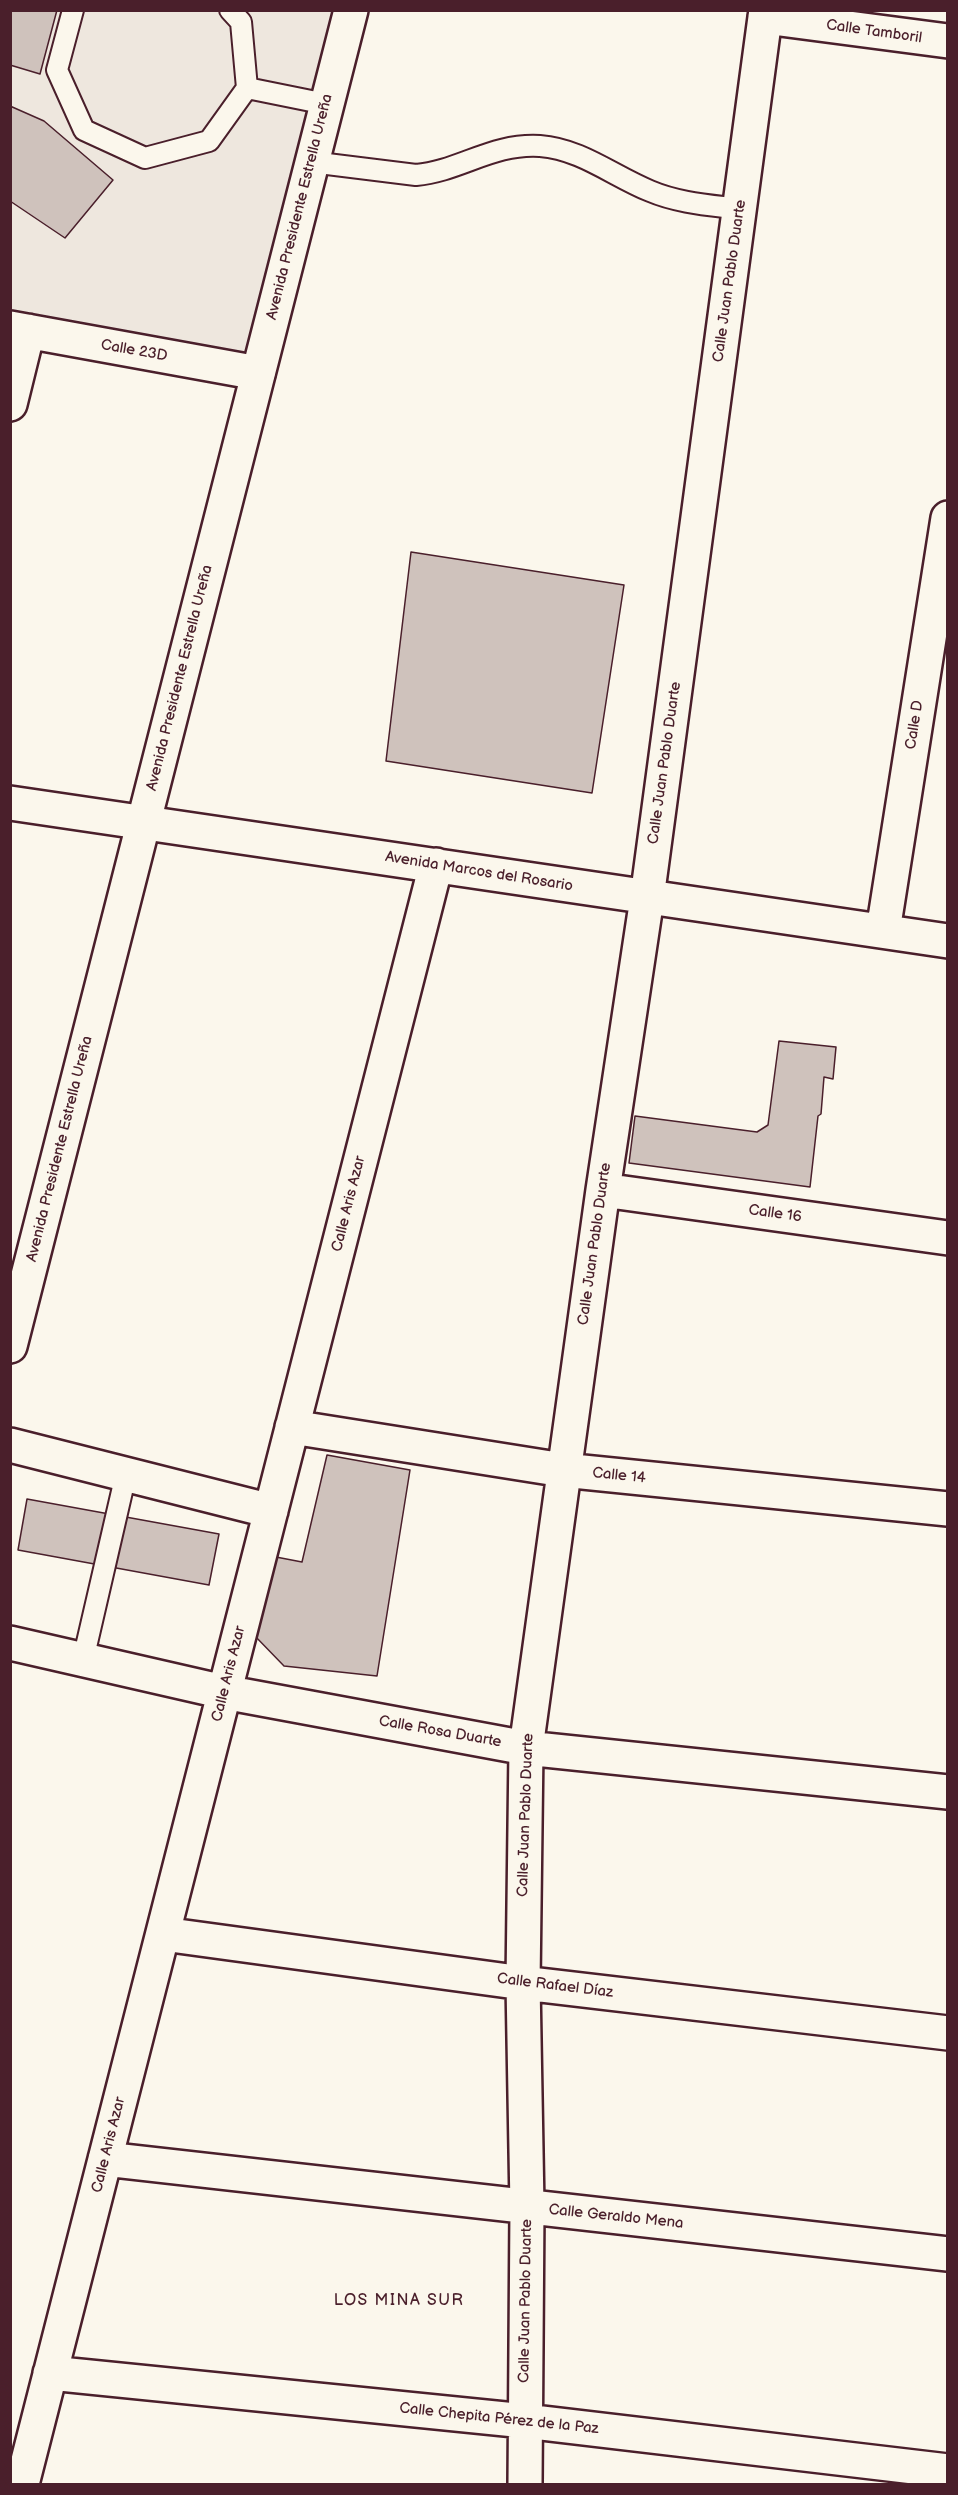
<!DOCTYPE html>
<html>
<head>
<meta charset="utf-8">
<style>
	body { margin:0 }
	#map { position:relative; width:958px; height:2495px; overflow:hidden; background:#fbf7ec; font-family:"Balsamiq Sans",sans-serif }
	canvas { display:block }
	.frame { position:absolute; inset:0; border:12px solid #4a1f2b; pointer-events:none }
</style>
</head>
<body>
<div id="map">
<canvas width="958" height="2495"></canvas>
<div class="frame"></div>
</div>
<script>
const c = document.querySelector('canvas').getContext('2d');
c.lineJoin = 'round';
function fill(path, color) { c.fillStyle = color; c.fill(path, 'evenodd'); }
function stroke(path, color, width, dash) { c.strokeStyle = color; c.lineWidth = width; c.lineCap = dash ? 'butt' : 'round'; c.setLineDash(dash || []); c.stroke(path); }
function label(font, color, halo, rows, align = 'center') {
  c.font = font + ' "Balsamiq Sans",sans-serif'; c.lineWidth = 6; c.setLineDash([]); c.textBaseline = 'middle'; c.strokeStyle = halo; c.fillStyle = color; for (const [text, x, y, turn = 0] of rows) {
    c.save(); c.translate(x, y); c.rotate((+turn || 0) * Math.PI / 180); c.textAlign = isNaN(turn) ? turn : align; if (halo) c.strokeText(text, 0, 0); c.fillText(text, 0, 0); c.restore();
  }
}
fill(new Path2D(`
	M 10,11 L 362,11 L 271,364 L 11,324 Z`), '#eee7de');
const building = new Path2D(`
	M 10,10 L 57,10 L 40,74 L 10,65 Z
	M 10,106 L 44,121 L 113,180 L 65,238 L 10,201 Z
	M 411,552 L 624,585 L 592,793 L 386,761 Z
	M 779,1041 L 836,1047 L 833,1079 L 824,1077 L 821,1114 L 818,1116 L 810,1187 L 629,1163 L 635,1116 L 757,1132 L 768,1125 Z
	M 327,1455 L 410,1470 L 377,1676 L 284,1666 L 253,1634 L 276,1557 L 302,1562 Z
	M 27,1499 L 219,1534 L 209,1585 L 18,1550 Z`);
fill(building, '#cfc2bc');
stroke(building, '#4a1f2b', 1.5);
const service = new Path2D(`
	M 73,10 L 57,70 L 84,130 L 145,158 L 209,141 L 247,88 L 241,22 L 230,10
	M 247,88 L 326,104
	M 311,162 L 416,175 C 460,171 492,143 540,146 C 581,149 613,176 650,191 C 678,203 709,205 740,209
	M 83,1660 L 126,1474`);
const minor = new Path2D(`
	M 765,17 L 948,41
	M 10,328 L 258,373
	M 10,404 L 28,331
	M 10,803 L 948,941
	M 883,931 L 948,518
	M 603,1190 L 948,1238
	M 292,1427 L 563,1470 L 948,1509
	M 10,1445 L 271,1511
	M 10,1643 L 224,1692 L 526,1748 L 948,1792
	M 163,1934 L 523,1983 L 948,2033
	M 105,2159 L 948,2254
	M 50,2373 L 525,2421 L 948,2471
	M 22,2484 L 436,865
	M 525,2484 L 527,2207 L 523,1983 L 526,1748 L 603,1190 L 647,898 L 766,10`);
const secondary = new Path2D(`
	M 10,1346 L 351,10`);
stroke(service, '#4a1f2b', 24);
stroke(minor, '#4a1f2b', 38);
stroke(secondary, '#4a1f2b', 38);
stroke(service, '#fbf7ec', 20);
stroke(minor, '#fbf7ec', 33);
stroke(secondary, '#fbf7ec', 33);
label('15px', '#4a1f2b', '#fbf7ec', [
	["Calle Tamboril",874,32,8],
	["Avenida Presidente Estrella Ureña",300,207,-76],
	["Calle Juan Pablo Duarte",730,281,-82],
	["Calle 23D",134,351,10],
	["Avenida Presidente Estrella Ureña",180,678,-76],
	["Calle D",915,725,-81],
	["Calle Juan Pablo Duarte",665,763,-82],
	["Avenida Marcos del Rosario",479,872,9],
	["Avenida Presidente Estrella Ureña",60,1149,-76],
	["Calle Aris Azar",349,1204,-76],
	["Calle 16",775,1214,8],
	["Calle Juan Pablo Duarte",595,1244,-82],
	["Calle 14",619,1476,6],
	["Calle Aris Azar",229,1674,-76],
	["Calle Rosa Duarte",440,1732,10],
	["Calle Juan Pablo Duarte",526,1815,-88],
	["Calle Rafael Díaz",555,1986,7],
	["Calle Aris Azar",109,2145,-76],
	["Calle Geraldo Mena",616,2217,6],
	["Calle Juan Pablo Duarte",526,2301,-89],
	["Calle Chepita Pérez de la Paz",499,2419,6]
]);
c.letterSpacing = '1.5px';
label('16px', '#4a1f2b', '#fbf7ec', [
	["LOS MINA SUR",399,2301]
]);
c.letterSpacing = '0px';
</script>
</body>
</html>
